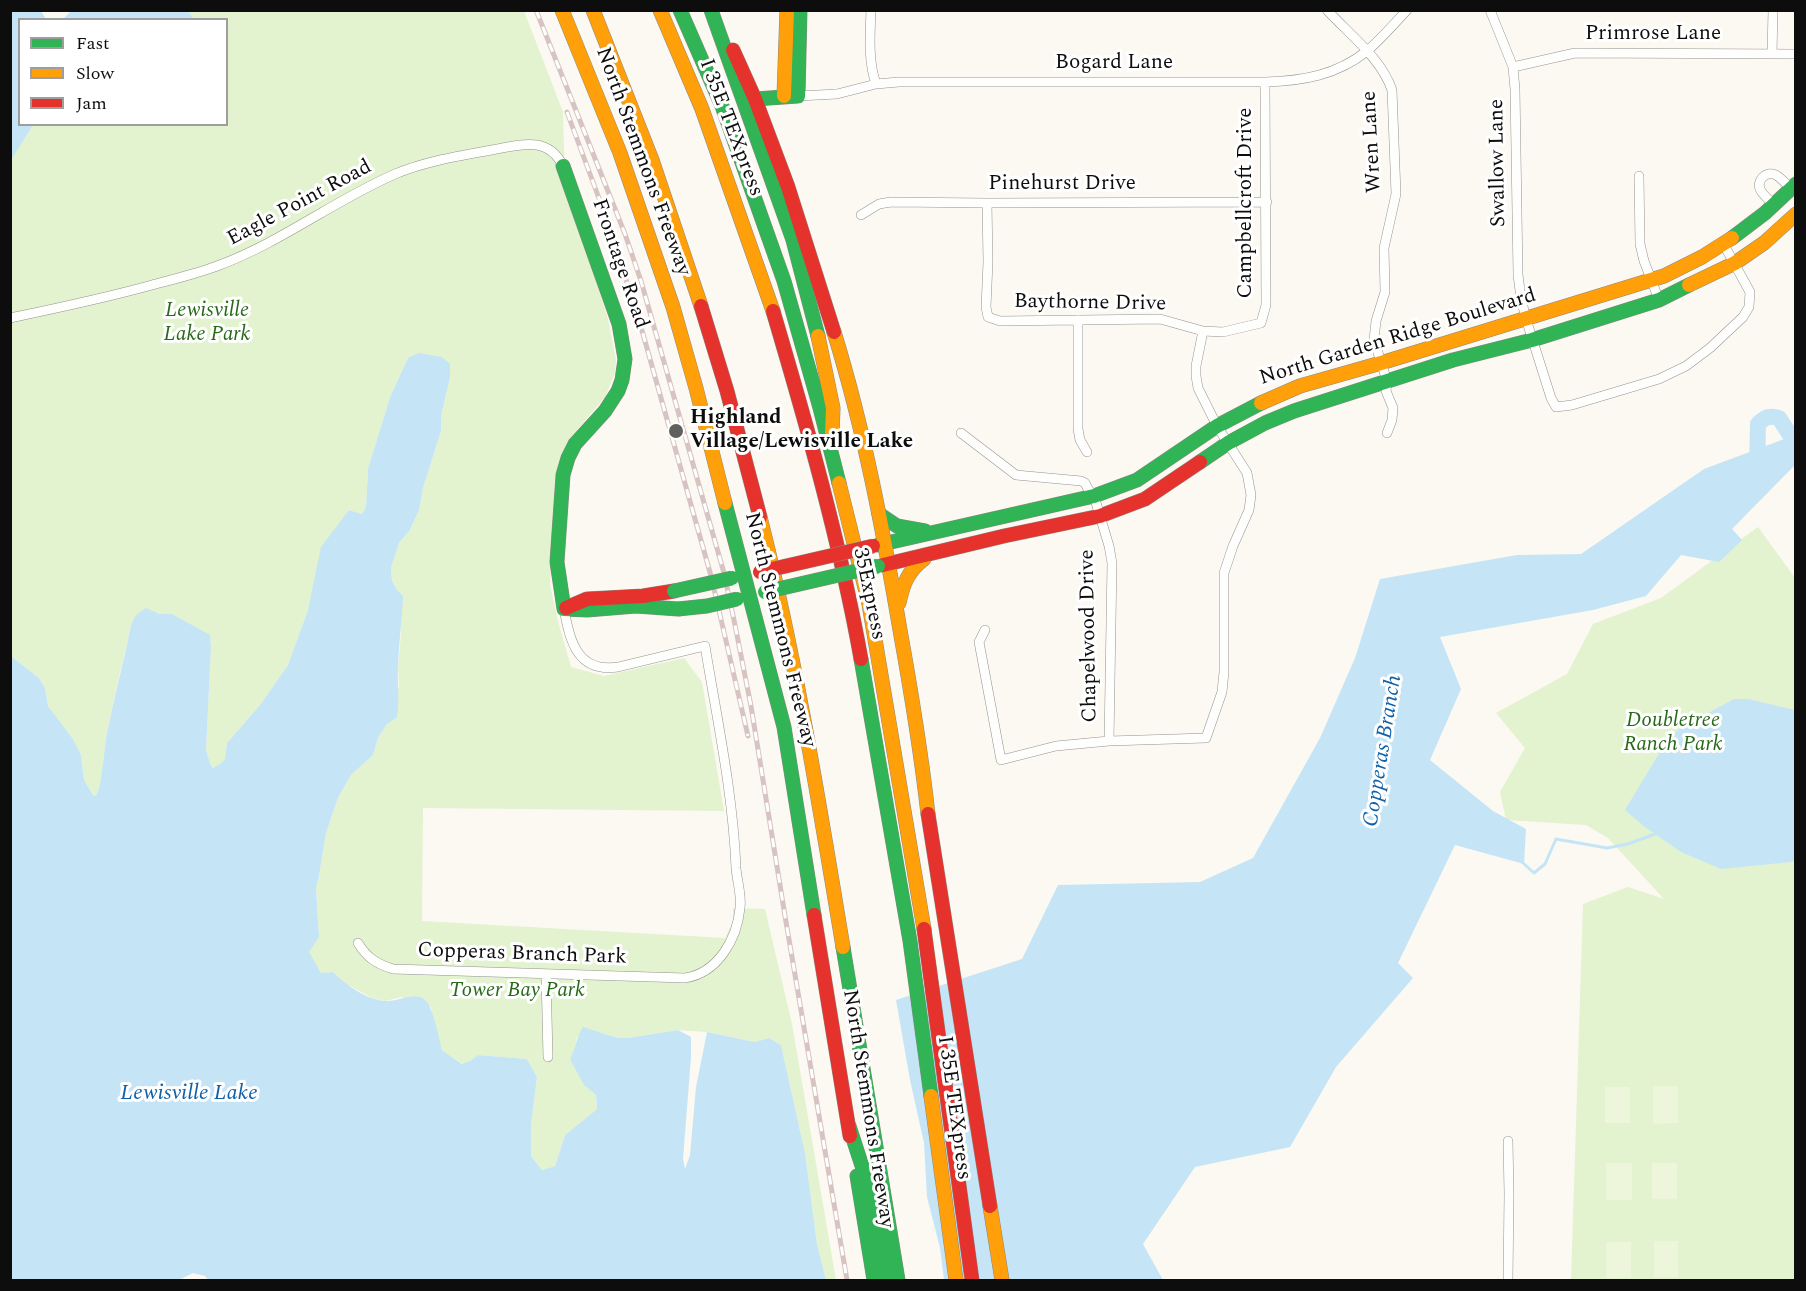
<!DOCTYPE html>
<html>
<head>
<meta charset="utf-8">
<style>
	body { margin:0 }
	#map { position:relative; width:1806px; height:1291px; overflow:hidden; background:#fbf9f1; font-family:Spectral,serif }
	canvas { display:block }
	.frame { position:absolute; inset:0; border:12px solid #0d0d0d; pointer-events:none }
	.legend { position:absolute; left:18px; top:18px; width:210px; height:108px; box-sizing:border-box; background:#fff; border:2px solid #9e9e9e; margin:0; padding:8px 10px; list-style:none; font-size:18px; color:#0d0d0d }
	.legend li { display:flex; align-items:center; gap:12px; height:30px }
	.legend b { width:30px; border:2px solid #9e9e9e }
</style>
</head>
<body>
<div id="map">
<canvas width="1806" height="1291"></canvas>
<div class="frame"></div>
<ul class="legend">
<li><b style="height:8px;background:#30b455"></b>Fast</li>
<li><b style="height:8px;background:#ff9f0a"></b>Slow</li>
<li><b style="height:8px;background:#e5322d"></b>Jam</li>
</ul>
</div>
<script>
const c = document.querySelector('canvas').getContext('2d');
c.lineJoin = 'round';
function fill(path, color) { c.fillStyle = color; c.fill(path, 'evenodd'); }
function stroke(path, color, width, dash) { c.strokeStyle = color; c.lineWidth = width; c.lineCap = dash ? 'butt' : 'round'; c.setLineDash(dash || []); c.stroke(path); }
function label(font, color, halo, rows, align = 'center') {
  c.font = font + ' Spectral,serif'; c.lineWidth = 6; c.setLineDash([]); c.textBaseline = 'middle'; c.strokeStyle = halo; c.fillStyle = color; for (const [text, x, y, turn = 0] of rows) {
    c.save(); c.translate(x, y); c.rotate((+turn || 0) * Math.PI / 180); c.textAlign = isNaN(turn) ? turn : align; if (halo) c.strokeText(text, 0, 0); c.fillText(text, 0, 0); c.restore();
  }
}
fill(new Path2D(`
	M 188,11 L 524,11 L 563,112 L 565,184 L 608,319 L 616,360 L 615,373 L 605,397 L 571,437 L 559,464 L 555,476 L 550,585 L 559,625 L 571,667 L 604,676 L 684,658 L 702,682 L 724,811 L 423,808 L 422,921 L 725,938 L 733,921 L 733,908 L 765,909 L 792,1024 L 836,1280 L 826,1280 L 817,1244 L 805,1153 L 781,1045 L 769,1038 L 755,1042 L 707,1032 L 678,1030 L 628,1038 L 618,1038 L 599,1032 L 577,1037 C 572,1063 576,1078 596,1095 L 597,1109 L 565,1135 L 555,1166 L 542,1170 L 531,1156 L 531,1125 L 537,1077 L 527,1059 L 478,1055 L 470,1061 L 463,1064 L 442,1050 C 439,1038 432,1018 431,1007 L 402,997 L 385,1001 L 372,998 L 345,983 L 333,972 L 321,973 L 308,952 L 319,937 L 316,888 L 319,876 L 326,833 L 338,798 L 351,775 L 373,755 L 378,738 L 387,724 L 399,686 L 398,668 L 401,634 L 397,590 L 392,579 L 391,568 L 399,543 L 410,530 L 419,510 L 423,488 L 441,431 L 441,416 L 450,378 L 450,365 L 442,357 L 408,358 L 390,397 L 368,469 L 366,507 L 362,514 L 349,510 L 340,523 L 313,590 L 308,610 L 288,665 L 260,705 L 227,743 L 225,759 L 220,764 L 214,768 L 210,763 L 206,750 L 211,648 L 210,636 L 172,614 L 135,616 L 131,625 C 123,661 114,697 107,733 C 104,748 102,787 96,797 L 93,795 L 84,780 L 81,755 L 73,739 L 48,706 L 45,688 L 39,678 L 11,656 L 10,160 L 33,125 L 226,124 L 226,20 L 194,19 Z
	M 1758,527 L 1795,578 L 1795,1280 L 1571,1280 L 1583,904 L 1628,887 L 1664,899 L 1608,838 L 1586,825 L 1506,820 L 1500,792 L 1525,748 L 1496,713 L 1567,674 L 1593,624 L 1661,598 Z`), '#e3f2cf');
fill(new Path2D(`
	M 1678,1086 L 1678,1123 L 1653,1124 L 1653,1086 Z
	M 1605,1087 L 1630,1087 L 1630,1123 L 1605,1123 Z
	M 1606,1163 L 1632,1163 L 1632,1200 L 1606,1200 Z
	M 1652,1163 L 1677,1163 L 1677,1199 L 1652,1199 Z
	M 1654,1241 L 1678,1241 L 1678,1277 L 1654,1277 Z
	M 1606,1242 L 1631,1242 L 1631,1278 L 1606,1278 Z`), '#edf6da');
fill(new Path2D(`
	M 11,10 L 41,11 L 46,19 L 51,19 L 20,20 L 20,124 L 33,125 L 11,160 Z
	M 72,10 L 188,11 L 194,19 L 63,19 Z
	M 419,353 L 442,357 L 450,364 L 450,378 L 441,416 L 441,431 L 423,488 L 419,510 L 410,530 L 399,543 L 391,568 L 392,580 L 397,590 L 403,596 C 402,619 399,642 398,666 C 397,683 400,700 397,717 L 387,724 L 378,738 L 373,755 L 351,775 L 338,798 L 326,833 L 319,876 L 316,888 L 319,937 L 309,952 L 321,973 L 333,972 C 347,985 366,1000 386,1001 C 399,1002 416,990 426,1001 C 433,1008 439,1038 442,1050 L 462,1064 L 470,1061 L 478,1055 L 527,1059 L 537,1077 L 531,1125 L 531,1156 L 542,1170 L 555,1166 L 565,1135 L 597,1109 L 596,1095 L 584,1085 L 570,1059 C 576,1048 576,1038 583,1027 L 618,1038 L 628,1038 L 678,1030 L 691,1037 L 691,1057 L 683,1159 L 685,1169 L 690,1155 L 696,1087 L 707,1032 L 755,1042 L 769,1038 L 781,1045 L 805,1153 L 817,1244 L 826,1280 L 208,1280 L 205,1276 L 193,1273 L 179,1280 L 11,1280 L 11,656 L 39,678 L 45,688 L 48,706 L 73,739 L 81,755 L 84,780 L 93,795 L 96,796 C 102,787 104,748 107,733 C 114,697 124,661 131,625 L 135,616 L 146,608 L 159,614 L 172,614 L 210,635 L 211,648 L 206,750 L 210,763 L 213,768 L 220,764 L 225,759 L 227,743 L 260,705 L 288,665 L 308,610 L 321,547 L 349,510 L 362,514 L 366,507 L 368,469 L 390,397 L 408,358 Z
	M 1795,435 L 1795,465 L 1732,529 L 1742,540 L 1719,562 L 1681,555 L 1646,596 L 1593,610 L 1440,637 L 1461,689 L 1430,760 L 1493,811 L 1526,829 L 1524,864 L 1455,845 L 1398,963 L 1413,978 L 1336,1067 L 1290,1147 L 1195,1167 L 1143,1244 L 1163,1280 L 944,1280 L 940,1248 L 927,1197 L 924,1143 L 910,1080 L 896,1000 L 1022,959 L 1058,885 L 1200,882 L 1253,858 L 1320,738 L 1355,658 L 1380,579 L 1517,555 L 1581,554 L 1704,469 Z
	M 1734,699 L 1748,699 L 1795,710 L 1796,860 L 1791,862 L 1721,869 L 1681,852 L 1645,827 L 1625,810 L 1669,737 L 1681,728 Z`), '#c5e5f7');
stroke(new Path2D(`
	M 1522,862 L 1534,873 L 1545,864 L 1556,839 L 1607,848 L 1628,844 L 1655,834`), '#c5e5f7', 3);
stroke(new Path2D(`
	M 1757,470 L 1758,424 C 1765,417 1770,415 1779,418 L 1796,444`), '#c5e5f7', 16);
const street = new Path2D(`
	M 871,10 C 870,35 868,61 876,84
	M 1327,10 C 1350,35 1381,58 1392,90 L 1396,194 L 1384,248 L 1385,292 L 1376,321 L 1374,340 L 1387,381 L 1386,391 L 1393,408 L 1392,420 L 1387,433
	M 1490,10 L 1513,67 L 1515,89 L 1518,275 L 1521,298 L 1526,319 L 1551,398 L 1556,407 L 1572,405 L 1659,379 L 1686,366 L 1710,348 L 1743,317 L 1749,307 L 1750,292 L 1724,245
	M 1772,54 L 1773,10
	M 1513,67 L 1575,53 L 1796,54
	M 798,96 L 837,94 L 876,84 L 899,82 L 1265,82 C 1303,81 1337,75 1367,51 C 1381,39 1394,24 1407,10
	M 1639,176 L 1640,244 L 1644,261 L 1659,300
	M 987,203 L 988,262 L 986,307 L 988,317 L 1000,321 L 1160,319 L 1203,331 L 1223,332 L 1261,323 L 1266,305 L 1265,82
	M 1775,205 C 1770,201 1764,196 1761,191 C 1755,181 1766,170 1776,175 C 1781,178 1786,184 1791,188
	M 861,215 L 879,204 L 891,202 L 987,203 L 1267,202
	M 10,318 C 58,308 105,298 152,285 C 174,279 196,274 217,266 C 282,242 333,201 395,174 C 426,161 459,156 492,150 C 520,145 548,135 563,166
	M 1078,320 L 1078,429 L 1080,440 L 1087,452
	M 961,433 L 1016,475 L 1081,481 L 1085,483 L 1088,489 L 1094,496 L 1109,546 L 1112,563 L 1109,741
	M 985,630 L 979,642 L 1001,760 L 1056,746 L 1109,741 L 1206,738 L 1222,692 L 1224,672 L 1224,573 L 1233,546 L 1249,510 L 1251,495 L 1247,473 L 1217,426 L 1198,388 L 1196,376 L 1196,366 L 1203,331
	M 358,943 C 367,958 377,964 393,969 L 685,978 C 718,973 737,939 740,908 C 742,896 737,881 736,868 C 733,793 717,719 705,646 L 618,667 C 577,673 570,641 564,609
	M 546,974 L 548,1057
	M 1508,1280 L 1509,1194 L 1508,1141`);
const fast = new Path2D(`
	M 680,10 L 722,106 L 784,281 L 820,408 L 839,483
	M 711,10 L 793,240 L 818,336
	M 755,99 L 798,96 L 800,10
	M 563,166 L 619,324 L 625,359 L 622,380 L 618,391 L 605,411 L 575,444 L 568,458 L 563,475 L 557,562 L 564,609
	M 1732,238 L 1765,213 L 1796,184
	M 1200,462 L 1228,443 L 1265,423 L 1294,411 L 1453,360 L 1532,340 L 1659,300 L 1689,285
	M 725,503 L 784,727 L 814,915
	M 879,514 L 897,526 L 925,531
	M 878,545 L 1094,496 L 1137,480 L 1217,426 L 1261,403
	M 564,609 L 587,610 L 636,606 L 678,609
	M 861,659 L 910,941 L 931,1096
	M 843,947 L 898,1280
	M 849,1126 L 862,1166 L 887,1280
	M 857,1176 L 874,1280`);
const slow = new Path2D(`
	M 562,10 L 620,153 L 673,307 L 696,388 L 725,503
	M 593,10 L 652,160 L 701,306
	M 660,10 L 702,109 L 773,311
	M 784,96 L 787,10
	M 1689,285 L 1735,263 L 1764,243 L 1796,214
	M 834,332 C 864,429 883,530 900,630 C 911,691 921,752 928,814
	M 818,336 L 833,408 L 832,435
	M 1261,403 L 1300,386 L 1381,363 L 1664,276 L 1702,257 L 1732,238
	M 839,483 L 869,604 L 924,929
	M 760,517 C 796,659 819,803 843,947
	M 899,603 C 903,584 908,571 924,559
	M 931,1096 L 956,1280
	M 990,1206 L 1002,1280`);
const jam = new Path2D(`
	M 733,50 L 755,99 L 788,187 L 834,332
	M 701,306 L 727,391 L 760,517
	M 773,311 C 807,426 840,542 861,659
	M 883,565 L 1004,536 L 1100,516 L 1145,499 L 1200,462
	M 566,608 L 587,599 L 643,596 L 674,591
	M 928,814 L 990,1206
	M 814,915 L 850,1136
	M 924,929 L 972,1280`);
stroke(street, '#949390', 10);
stroke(fast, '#8b8a86', 15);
stroke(slow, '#8b8a86', 15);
stroke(jam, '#8b8a86', 15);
stroke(street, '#fefefd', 9);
stroke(fast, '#30b455', 14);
stroke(slow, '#ff9f0a', 14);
stroke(jam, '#e5322d', 14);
const rail = new Path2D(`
	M 536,10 L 625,234 L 641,281 L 724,573 L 734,620 L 751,706 L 785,916 L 847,1280
	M 567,112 L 610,228 L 643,334 L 711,576 L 748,736`);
stroke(rail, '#d8c3c3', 5);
stroke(rail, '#fff', 3, [9]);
const fastBridge = new Path2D(`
	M 674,591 L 732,578
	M 765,592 L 878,566
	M 678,609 L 707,606 L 737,599`);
const jamBridge = new Path2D(`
	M 760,572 L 873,546`);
stroke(fastBridge, '#8b8a86', 15, []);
stroke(jamBridge, '#8b8a86', 15, []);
stroke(fastBridge, '#30b455', 14);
stroke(jamBridge, '#e5322d', 14);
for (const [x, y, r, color] of [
	[676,431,8,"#60605d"]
]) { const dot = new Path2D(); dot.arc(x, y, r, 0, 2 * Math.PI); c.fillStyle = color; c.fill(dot); stroke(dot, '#fff', 2); }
label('21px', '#0d0d0d', '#fff', [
	["Primrose Lane",1653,35],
	["Bogard Lane",1114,64],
	["I 35E TEXpress",730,128,69],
	["Wren Lane",1373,142,-93],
	["North Stemmons Freeway",642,162,70],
	["Swallow Lane",1499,163,-91],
	["Pinehurst Drive",1062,185],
	["Campbellcroft Drive",1247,203,-90],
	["Eagle Point Road",300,204,-28],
	["Frontage Road",619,264,71],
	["Baythorne Drive",1090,304,1],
	["North Garden Ridge Boulevard",1398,338,-17],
	["35Express",868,594,78],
	["North Stemmons Freeway",779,630,76],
	["Chapelwood Drive",1090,636,-91],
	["Copperas Branch Park",522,955,2],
	["I 35E TEXpress",953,1108,82],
	["North Stemmons Freeway",867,1109,81]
]);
label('italic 21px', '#286919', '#fff', [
	["Lewisville",207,312],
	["Lake Park",207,336],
	["Doubletree",1673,722],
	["Ranch Park",1673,746],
	["Tower Bay Park",517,992]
]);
label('bold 21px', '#0d0d0d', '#fff', [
	["Highland",690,419],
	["Village/Lewisville Lake",690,443]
], 'left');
label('italic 22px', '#0f60a7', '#fff', [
	["Copperas Branch",1384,751,-81],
	["Lewisville Lake",189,1095]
]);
</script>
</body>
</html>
